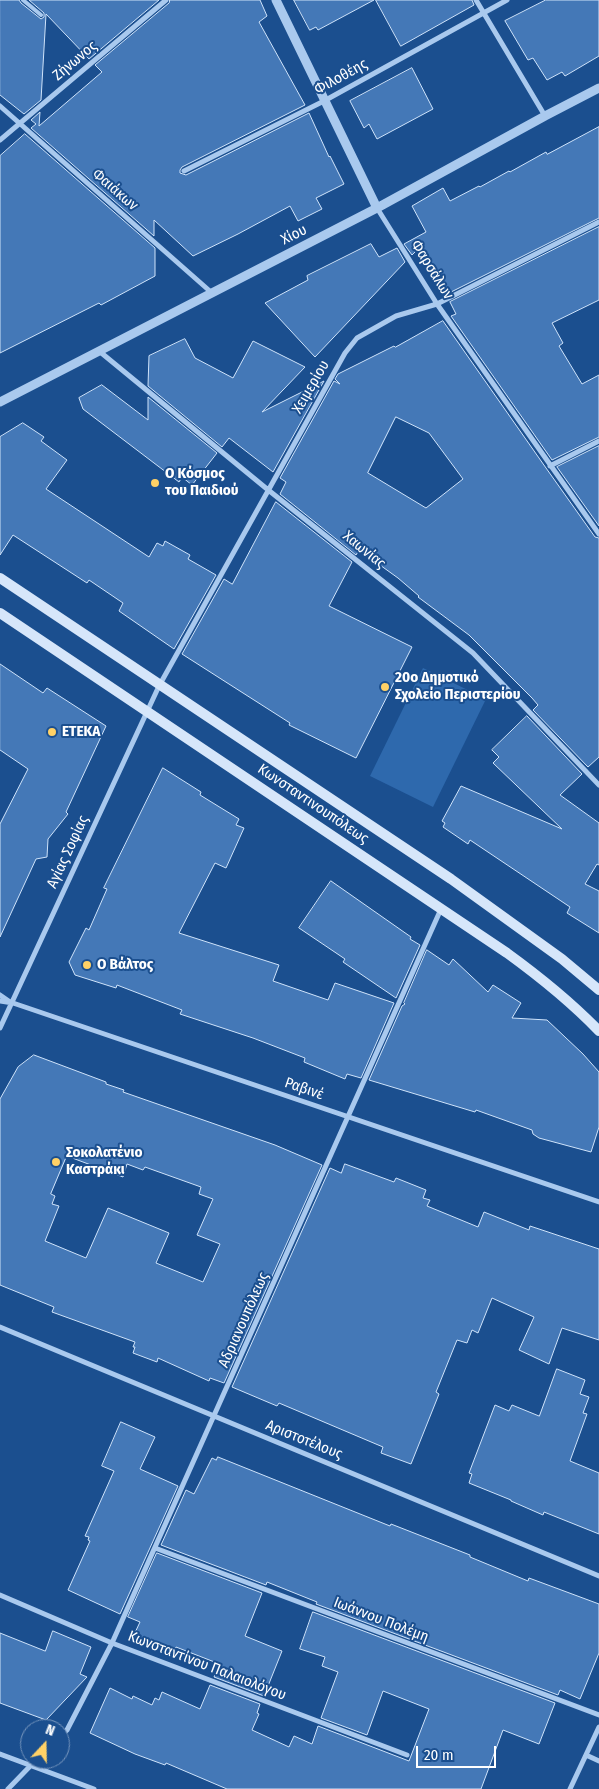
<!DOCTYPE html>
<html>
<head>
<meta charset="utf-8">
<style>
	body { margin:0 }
	#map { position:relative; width:599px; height:1789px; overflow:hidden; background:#1b4f8f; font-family:"Fira Sans Condensed",sans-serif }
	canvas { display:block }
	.north { position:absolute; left:20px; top:1719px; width:50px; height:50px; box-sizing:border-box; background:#1b4f8f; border:1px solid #7695bc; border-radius:50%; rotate:21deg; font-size:14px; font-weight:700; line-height:20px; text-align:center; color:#fff }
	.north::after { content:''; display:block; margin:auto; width:18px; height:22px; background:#ffd166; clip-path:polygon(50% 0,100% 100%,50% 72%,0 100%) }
	.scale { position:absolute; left:416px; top:1746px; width:80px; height:22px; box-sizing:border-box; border:2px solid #fff; border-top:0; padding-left:6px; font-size:15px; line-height:18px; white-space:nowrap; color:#fff; -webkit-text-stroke:4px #1b4f8f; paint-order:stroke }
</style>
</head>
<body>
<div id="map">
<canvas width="599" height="1789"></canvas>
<div class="north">N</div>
<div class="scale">20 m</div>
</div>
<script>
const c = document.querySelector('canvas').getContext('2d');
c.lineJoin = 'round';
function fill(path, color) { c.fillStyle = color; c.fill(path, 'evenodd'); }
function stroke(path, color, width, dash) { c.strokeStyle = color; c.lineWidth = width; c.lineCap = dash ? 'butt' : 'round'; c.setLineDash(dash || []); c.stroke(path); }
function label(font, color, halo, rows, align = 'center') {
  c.font = font + ' "Fira Sans Condensed",sans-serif'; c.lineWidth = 4; c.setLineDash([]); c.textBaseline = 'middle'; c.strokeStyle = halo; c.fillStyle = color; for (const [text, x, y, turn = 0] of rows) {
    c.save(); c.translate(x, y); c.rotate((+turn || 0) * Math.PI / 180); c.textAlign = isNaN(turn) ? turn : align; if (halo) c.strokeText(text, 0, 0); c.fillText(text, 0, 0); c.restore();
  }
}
fill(new Path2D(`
	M 423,668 L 486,699 L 433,807 L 370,776 Z`), '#2e69ad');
const building = new Path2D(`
	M 0,0 L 19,0 L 21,3 L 41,19 L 44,17 L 44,13 L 29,0 L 159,0 L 89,59 L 46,14 L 41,100 L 24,114 L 0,95 Z
	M 170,0 L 260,0 L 267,16 L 259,22 L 305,105 L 182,167 L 180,170 L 180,173 L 186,175 L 309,113 L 329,157 L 330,156 L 344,184 L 316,198 L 322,209 L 298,221 L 290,206 L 238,234 L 193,256 L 154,220 L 154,236 L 31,128 L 36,124 L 31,120 L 40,112 L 39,126 L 102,72 L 95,65 L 169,3 Z
	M 294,0 L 374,0 L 318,30 L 316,27 L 310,30 Z
	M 376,0 L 472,0 L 474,5 L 401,46 Z
	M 546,0 L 599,0 L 599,56 L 565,76 L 562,72 L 547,80 L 533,58 L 528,60 L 505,21 Z
	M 412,68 L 433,109 L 377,139 L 369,124 L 364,128 L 350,101 Z
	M 599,127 L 599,218 L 445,295 L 419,248 L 412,255 L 404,244 L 426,232 L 412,206 L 443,188 L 450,201 L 479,186 L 480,187 L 509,171 L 510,172 L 546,152 L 547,154 Z
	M 25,134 L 155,248 L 155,276 L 101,305 L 99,303 L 0,353 L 0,156 Z
	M 599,227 L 599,300 L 552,323 L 563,343 L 559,346 L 582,384 L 599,375 L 599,437 L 552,460 L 451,316 L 456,314 L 450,302 Z
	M 371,244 L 379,257 L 397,248 L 405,262 L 315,357 L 265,303 L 308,280 L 307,276 Z
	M 443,321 L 546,468 L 595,537 L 599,538 L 599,757 L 588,767 L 533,710 L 538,705 L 532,698 L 469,635 L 418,597 L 419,596 L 398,578 L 359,550 L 356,555 L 280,494 L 286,482 L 280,478 L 334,381 L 340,384 L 335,379 L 338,374 L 394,346 L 395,347 ZM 396,417 L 429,433 L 463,479 L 426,508 L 368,473 Z
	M 185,339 L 195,358 L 233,378 L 253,341 L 305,367 L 262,412 L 324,381 L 273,472 L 229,438 L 222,447 L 148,386 L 149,356 Z
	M 102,385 L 148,420 L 148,397 L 217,453 L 192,485 L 182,477 L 179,482 L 83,409 L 79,398 Z
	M 23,423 L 44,437 L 41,441 L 67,460 L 46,489 L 149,557 L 157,543 L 163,546 L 165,541 L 190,555 L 188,559 L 216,575 L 174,649 L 119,611 L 123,603 L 89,580 L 87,583 L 13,535 L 0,555 L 0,437 Z
	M 599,446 L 599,526 L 557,467 Z
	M 276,502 L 352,562 L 329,606 L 412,647 L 356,758 L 289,725 L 290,723 L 182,654 L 224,579 L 232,584 Z
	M 0,664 L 43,693 L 47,688 L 106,726 L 66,812 L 68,814 L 48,839 L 47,857 L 36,859 L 0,937 L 0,824 L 28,769 L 0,750 Z
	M 527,716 L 582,774 L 560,795 L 599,823 L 599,865 L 597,864 L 585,884 L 599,891 L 599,933 L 567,913 L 570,907 L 470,840 L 468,844 L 443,827 L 445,823 L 442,821 L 461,786 L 562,829 L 493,763 L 499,757 L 492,750 Z
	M 163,768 L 201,792 L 200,795 L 239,819 L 236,825 L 244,828 L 226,868 L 215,863 L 179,933 L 279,965 L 273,981 L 328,1000 L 335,983 L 394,1003 L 361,1078 L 347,1074 L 345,1079 L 304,1062 L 305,1058 L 253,1038 L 180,1014 L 182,1010 L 117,985 L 116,988 L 75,975 L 69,962 L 86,928 L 89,930 L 107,889 L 104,888 Z
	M 331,881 L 411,937 L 410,939 L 420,945 L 396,998 L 343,962 L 345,959 L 299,928 Z
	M 427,950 L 449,965 L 453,959 L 488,992 L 493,985 L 521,1003 L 512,1018 L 547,1020 L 583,1054 L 599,1072 L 599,1127 L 591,1152 L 539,1138 L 533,1134 L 532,1130 L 476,1110 L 475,1112 L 369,1080 L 402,1006 L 405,1004 L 404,1003 Z
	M 34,1055 L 106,1082 L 106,1084 L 124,1090 L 123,1092 L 275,1145 L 322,1165 L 224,1383 L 210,1378 L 209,1381 L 158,1358 L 157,1362 L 133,1353 L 135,1347 L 133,1347 L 135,1342 L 52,1312 L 54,1307 L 0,1285 L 0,1099 L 18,1067 ZM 67,1156 L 123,1177 L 127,1164 L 143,1170 L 145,1167 L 201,1187 L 199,1194 L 213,1199 L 197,1235 L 220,1244 L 203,1282 L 156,1263 L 169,1233 L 108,1208 L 86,1258 L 45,1241 L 59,1206 L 52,1204 L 55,1196 L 51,1194 Z
	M 345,1164 L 394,1182 L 396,1178 L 426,1190 L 423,1198 L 430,1200 L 427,1206 L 478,1227 L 484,1212 L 529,1230 L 530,1226 L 599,1249 L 599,1340 L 562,1328 L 549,1364 L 519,1350 L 534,1317 L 492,1298 L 478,1333 L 472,1330 L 467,1343 L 457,1340 L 436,1392 L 439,1394 L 411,1464 L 381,1453 L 383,1447 L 279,1403 L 277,1406 L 232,1387 L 330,1168 L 341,1173 Z
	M 557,1369 L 585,1380 L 580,1394 L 589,1397 L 583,1413 L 587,1414 L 570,1461 L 599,1473 L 599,1534 L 544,1512 L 543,1515 L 511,1501 L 511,1500 L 469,1483 L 472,1474 L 469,1473 L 495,1405 L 509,1411 L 512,1405 L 539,1416 Z
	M 121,1422 L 155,1437 L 140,1469 L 178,1486 L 120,1614 L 68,1590 L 90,1541 L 88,1540 L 89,1537 L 85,1536 L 114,1471 L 102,1466 Z
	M 218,1457 L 390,1526 L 391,1524 L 470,1555 L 470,1557 L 528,1581 L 529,1578 L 599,1604 L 599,1653 L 580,1699 L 560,1690 L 558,1695 L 316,1604 L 317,1602 L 267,1582 L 266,1585 L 161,1545 L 186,1490 L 194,1494 L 212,1458 L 216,1460 Z
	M 157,1553 L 262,1593 L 245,1636 L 282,1651 L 264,1696 L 214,1677 L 217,1670 L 214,1669 L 217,1663 L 176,1647 L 173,1654 L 133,1637 L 140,1622 L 128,1617 Z
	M 313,1612 L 555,1703 L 539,1744 L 503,1730 L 481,1789 L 227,1789 L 166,1763 L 165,1765 L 135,1754 L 90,1733 L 110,1688 L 132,1699 L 133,1696 L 152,1705 L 155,1698 L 159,1700 L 162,1692 L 200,1709 L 210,1685 L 260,1704 L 257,1713 L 259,1714 L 252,1730 L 289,1747 L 294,1736 L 312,1744 L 318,1726 L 409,1761 L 429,1709 L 383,1691 L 367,1735 L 321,1718 L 338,1672 L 322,1666 L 325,1657 L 300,1649 Z
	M 53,1631 L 91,1647 L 80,1674 L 87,1677 L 46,1720 L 0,1703 L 0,1633 L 45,1651 Z`);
fill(building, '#4478b7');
stroke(building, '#cfe3fa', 1);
stroke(new Path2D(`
	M 23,0 L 41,15`), '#a9c9ee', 4);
stroke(new Path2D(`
	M 476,0 L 545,116
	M 0,106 L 212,293
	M 0,140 L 166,0
	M 184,171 L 324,101 L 507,0
	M 377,208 L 437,304 L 599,534
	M 99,351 L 267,489 L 473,653 L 599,785
	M 550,466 L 599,441
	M 0,995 L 10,1002
	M 0,1001 L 13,1003 L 599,1202
	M 0,1028 L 159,686 L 345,353 L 357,338 L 396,316 L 437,304 L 599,222
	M 0,1327 L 599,1576
	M 155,1548 L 599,1715
	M 0,1595 L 112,1643 L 407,1755
	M 60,1737 L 67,1730 L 112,1643 L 441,909
	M 0,1754 L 94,1789
	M 586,1755 L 599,1761
	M 8,1789 L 37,1759
	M 570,1789 L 599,1727`), '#a9c9ee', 5);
stroke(new Path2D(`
	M 276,0 L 377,208
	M 0,402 L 377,208 L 545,116 L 599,88`), '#a9c9ee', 9);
stroke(new Path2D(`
	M 0,578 L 451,879 L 562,959 L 599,990
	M 0,613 L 507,953 C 540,977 571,1002 599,1031`), '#d6e6fa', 10);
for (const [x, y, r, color] of [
	[155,483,5,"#ffd166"],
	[385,687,5,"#ffd166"],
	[52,732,5,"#ffd166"],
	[87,965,5,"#ffd166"],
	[56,1162,5,"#ffd166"]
]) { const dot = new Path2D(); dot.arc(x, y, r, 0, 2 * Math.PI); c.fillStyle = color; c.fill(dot); stroke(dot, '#1b4f8f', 2); }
label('15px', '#fff', '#1b4f8f', [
	["Ζήνωνος",75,61,-40],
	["Φιλοθέης",341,77,-29],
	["Φαιάκων",115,190,41],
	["Χίου",294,235,-27],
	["Φαρσάλων",432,270,58],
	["Χειμερίου",311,387,-60],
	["Χαωνίας",364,550,39],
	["Κωνσταντινουπόλεως",313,804,34],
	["Αγίας Σοφίας",68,852,-65],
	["Ραβινέ",304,1089,19],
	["Αδριανουπόλεως",244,1320,-66],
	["Αριστοτέλους",304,1440,22],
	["Ιωάννου Πολέμη",381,1620,21],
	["Κωνσταντίνου Παλαιολόγου",207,1666,21]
]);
label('bold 15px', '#fff', '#1b4f8f', [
	["Ο Κόσμος",165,474],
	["του Παιδιού",165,491],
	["20ο Δημοτικό",395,678],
	["Σχολείο Περιστερίου",395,695],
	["ΕΤΕΚΑ",62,732],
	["Ο Βάλτος",97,965],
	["Σοκολατένιο",66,1153],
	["Καστράκι",66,1170]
], 'left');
</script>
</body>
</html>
